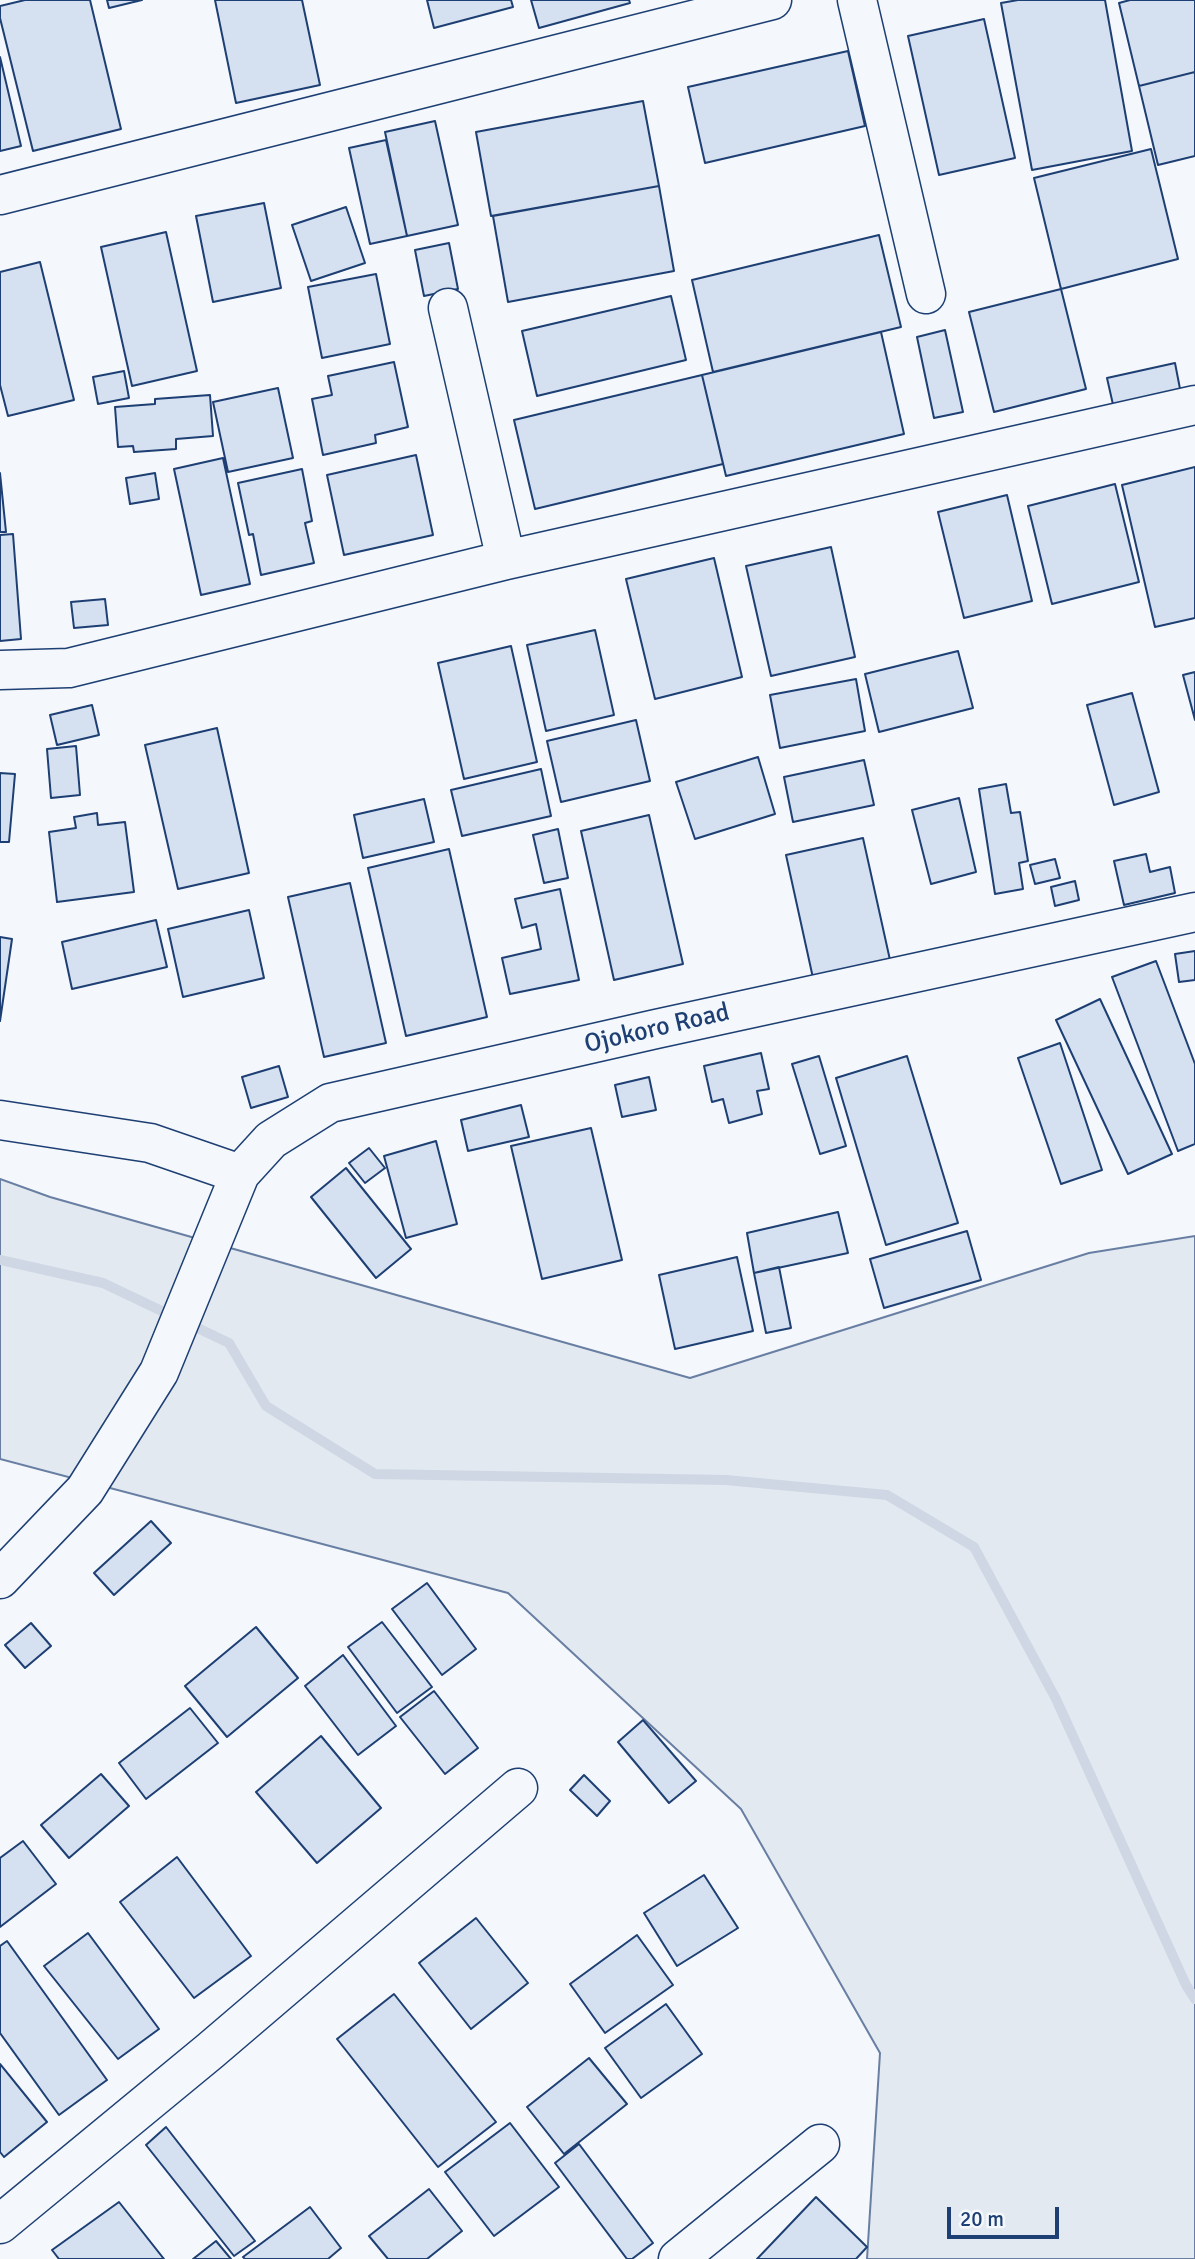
<!DOCTYPE html>
<html>
<head>
<meta charset="utf-8">
<style>
	body { margin:0 }
	#map { position:relative; width:1195px; height:2259px; overflow:hidden; background:#f4f7fb; font-family:Signika,sans-serif }
	canvas { display:block }
	.scale { position:absolute; left:947px; top:2207px; width:112px; height:32px; box-sizing:border-box; border:4px solid #1d3f73; border-top:0; padding-left:9px; font-size:21px; line-height:24px; white-space:nowrap; color:#1d3f73; -webkit-text-stroke:5px #f4f7fb; paint-order:stroke }
</style>
</head>
<body>
<div id="map">
<canvas width="1195" height="2259"></canvas>
<div class="scale">20 m</div>
</div>
<script>
const c = document.querySelector('canvas').getContext('2d');
c.lineJoin = 'round';
function fill(path, color) { c.fillStyle = color; c.fill(path, 'evenodd'); }
function stroke(path, color, width, dash) { c.strokeStyle = color; c.lineWidth = width; c.lineCap = dash ? 'butt' : 'round'; c.setLineDash(dash || []); c.stroke(path); }
function label(font, color, halo, rows, align = 'center') {
  c.font = font + ' Signika,sans-serif'; c.lineWidth = 5; c.setLineDash([]); c.textBaseline = 'middle'; c.strokeStyle = halo; c.fillStyle = color; for (const [text, x, y, turn = 0] of rows) {
    c.save(); c.translate(x, y); c.rotate((+turn || 0) * Math.PI / 180); c.textAlign = isNaN(turn) ? turn : align; if (halo) c.strokeText(text, 0, 0); c.fillText(text, 0, 0); c.restore();
  }
}
const green = new Path2D(`
	M 0,1179 L 50,1197 L 690,1378 L 1089,1253 L 1195,1236 L 1195,2259 L 867,2259 L 880,2053 L 741,1809 L 508,1593 L 0,1459 Z`);
fill(green, '#e3e9f0');
stroke(green, '#687fa3', 2);
stroke(new Path2D(`
	M 0,1260 L 103,1283 L 229,1343 L 266,1406 L 375,1474 L 726,1480 L 887,1495 L 974,1547 L 1056,1699 L 1186,1985 L 1195,1999`), '#cfd7e4', 10);
const building = new Path2D(`
	M 25,0 L 90,0 L 121,129 L 33,151 L 0,18 L 0,6 Z
	M 107,0 L 142,0 L 109,8 Z
	M 215,0 L 302,0 L 320,85 L 236,103 Z
	M 427,0 L 511,0 L 513,7 L 434,28 Z
	M 531,0 L 629,0 L 630,3 L 539,28 Z
	M 1018,0 L 1105,0 L 1132,151 L 1032,170 L 1001,3 Z
	M 1130,0 L 1195,0 L 1195,72 L 1139,86 L 1119,3 Z
	M 984,19 L 1015,158 L 939,175 L 908,36 Z
	M 848,51 L 865,126 L 705,163 L 688,87 Z
	M 0,57 L 21,146 L 0,151 Z
	M 1195,72 L 1195,156 L 1158,165 L 1139,86 Z
	M 643,101 L 659,186 L 491,216 L 476,132 Z
	M 435,121 L 458,225 L 407,236 L 385,132 Z
	M 386,140 L 407,236 L 370,244 L 349,148 Z
	M 1151,149 L 1178,259 L 1061,289 L 1034,178 Z
	M 659,186 L 674,271 L 508,302 L 493,216 Z
	M 264,203 L 281,288 L 213,302 L 196,216 Z
	M 346,207 L 365,263 L 311,281 L 292,225 Z
	M 166,232 L 197,371 L 132,386 L 101,247 Z
	M 879,235 L 901,327 L 713,372 L 692,280 Z
	M 449,243 L 458,289 L 424,296 L 415,250 Z
	M 40,262 L 74,400 L 8,416 L 0,385 L 0,272 Z
	M 376,274 L 390,344 L 322,358 L 308,287 Z
	M 1061,289 L 1086,389 L 994,412 L 969,312 Z
	M 671,296 L 686,360 L 537,396 L 522,331 Z
	M 945,330 L 963,412 L 934,418 L 917,337 Z
	M 881,332 L 904,434 L 726,476 L 702,375 Z
	M 394,362 L 408,427 L 375,435 L 376,443 L 323,455 L 312,399 L 332,395 L 328,376 Z
	M 1175,363 L 1181,394 L 1114,409 L 1107,378 Z
	M 124,371 L 129,398 L 98,404 L 93,377 Z
	M 702,375 L 723,464 L 535,509 L 514,420 Z
	M 278,388 L 293,458 L 228,472 L 213,402 Z
	M 210,395 L 213,436 L 176,439 L 176,449 L 134,452 L 133,446 L 118,447 L 115,407 L 155,404 L 155,399 Z
	M 416,455 L 433,535 L 344,555 L 327,475 Z
	M 223,458 L 250,584 L 201,595 L 174,469 Z
	M 1195,467 L 1195,618 L 1155,627 L 1122,485 Z
	M 302,469 L 312,521 L 305,523 L 314,563 L 261,575 L 253,534 L 249,535 L 238,483 Z
	M 0,473 L 6,532 L 0,532 Z
	M 155,473 L 159,499 L 130,504 L 126,478 Z
	M 1115,484 L 1139,582 L 1052,604 L 1028,506 Z
	M 1007,495 L 1032,601 L 964,618 L 938,512 Z
	M 13,534 L 21,639 L 0,641 L 0,535 Z
	M 831,547 L 855,657 L 771,676 L 746,566 Z
	M 714,558 L 742,677 L 655,699 L 626,579 Z
	M 105,599 L 108,625 L 74,628 L 71,602 Z
	M 595,630 L 614,715 L 546,731 L 527,645 Z
	M 511,646 L 537,762 L 464,779 L 438,663 Z
	M 958,651 L 973,708 L 879,732 L 865,674 Z
	M 1195,672 L 1195,720 L 1183,675 Z
	M 856,679 L 865,731 L 780,748 L 770,695 Z
	M 1132,693 L 1159,792 L 1114,805 L 1087,705 Z
	M 92,705 L 99,735 L 57,745 L 50,715 Z
	M 636,720 L 650,781 L 561,802 L 547,741 Z
	M 217,728 L 249,873 L 178,889 L 145,745 Z
	M 76,746 L 80,795 L 51,798 L 47,749 Z
	M 758,757 L 775,814 L 695,839 L 676,782 Z
	M 864,760 L 874,805 L 793,822 L 784,777 Z
	M 541,769 L 551,816 L 462,836 L 451,790 Z
	M 0,773 L 15,774 L 9,842 L 0,842 Z
	M 1006,784 L 1011,813 L 1020,812 L 1028,861 L 1019,863 L 1023,889 L 995,894 L 979,789 Z
	M 959,798 L 976,872 L 931,884 L 912,810 Z
	M 424,799 L 434,842 L 363,858 L 354,815 Z
	M 97,813 L 98,825 L 125,822 L 134,892 L 57,902 L 49,832 L 76,828 L 74,817 Z
	M 649,815 L 683,964 L 614,980 L 581,831 Z
	M 558,829 L 568,878 L 544,883 L 533,835 Z
	M 863,838 L 890,960 L 813,978 L 786,855 Z
	M 449,849 L 487,1017 L 406,1036 L 368,868 Z
	M 1146,854 L 1150,872 L 1170,867 L 1175,893 L 1124,905 L 1114,861 Z
	M 1055,859 L 1060,878 L 1035,884 L 1030,865 Z
	M 1075,881 L 1079,900 L 1055,906 L 1051,887 Z
	M 350,883 L 386,1043 L 324,1057 L 288,897 Z
	M 560,889 L 579,980 L 510,994 L 502,958 L 541,949 L 536,924 L 522,928 L 515,899 Z
	M 249,910 L 264,978 L 183,997 L 168,929 Z
	M 156,920 L 167,967 L 72,989 L 62,942 Z
	M 0,937 L 12,939 L 0,1021 Z
	M 1195,951 L 1195,980 L 1179,982 L 1175,954 Z
	M 1156,961 L 1195,1064 L 1195,1144 L 1178,1151 L 1112,977 Z
	M 1100,999 L 1172,1154 L 1128,1174 L 1056,1020 Z
	M 1060,1043 L 1102,1170 L 1061,1184 L 1018,1058 Z
	M 761,1053 L 769,1089 L 757,1091 L 762,1114 L 729,1123 L 723,1099 L 712,1102 L 704,1066 Z
	M 819,1056 L 846,1146 L 820,1154 L 792,1064 Z
	M 907,1056 L 958,1223 L 886,1245 L 836,1078 Z
	M 279,1066 L 288,1097 L 251,1108 L 242,1077 Z
	M 649,1077 L 656,1110 L 622,1117 L 615,1085 Z
	M 521,1105 L 529,1137 L 468,1151 L 461,1120 Z
	M 591,1128 L 622,1260 L 542,1279 L 511,1146 Z
	M 436,1141 L 457,1224 L 406,1238 L 384,1156 Z
	M 369,1148 L 385,1168 L 365,1183 L 349,1163 Z
	M 346,1168 L 411,1249 L 376,1278 L 311,1197 Z
	M 838,1212 L 848,1253 L 754,1273 L 747,1233 Z
	M 967,1231 L 981,1280 L 884,1308 L 870,1259 Z
	M 737,1257 L 753,1331 L 675,1349 L 659,1275 Z
	M 779,1267 L 791,1328 L 766,1333 L 754,1273 Z
	M 151,1521 L 171,1543 L 114,1595 L 94,1573 Z
	M 427,1583 L 476,1649 L 442,1675 L 392,1609 Z
	M 382,1622 L 432,1687 L 397,1713 L 348,1647 Z
	M 31,1623 L 51,1646 L 25,1668 L 5,1645 Z
	M 256,1627 L 298,1678 L 227,1737 L 185,1686 Z
	M 343,1655 L 396,1726 L 358,1755 L 305,1686 Z
	M 434,1691 L 478,1748 L 445,1774 L 400,1717 Z
	M 190,1708 L 218,1743 L 146,1799 L 119,1763 Z
	M 643,1720 L 696,1781 L 669,1803 L 618,1742 Z
	M 321,1736 L 381,1808 L 317,1863 L 256,1792 Z
	M 101,1774 L 129,1806 L 69,1858 L 41,1825 Z
	M 584,1775 L 610,1801 L 597,1816 L 570,1790 Z
	M 23,1841 L 56,1884 L 0,1927 L 0,1858 Z
	M 177,1857 L 251,1956 L 194,1998 L 120,1902 Z
	M 704,1875 L 738,1928 L 677,1966 L 644,1913 Z
	M 476,1918 L 528,1983 L 471,2029 L 419,1963 Z
	M 88,1933 L 159,2029 L 118,2059 L 44,1966 Z
	M 637,1935 L 673,1985 L 605,2033 L 570,1984 Z
	M 7,1941 L 107,2080 L 59,2115 L 0,2033 L 0,1946 Z
	M 394,1994 L 496,2122 L 438,2167 L 337,2039 Z
	M 666,2004 L 702,2054 L 641,2098 L 605,2048 Z
	M 589,2058 L 627,2104 L 564,2154 L 527,2107 Z
	M 0,2064 L 47,2122 L 4,2157 L 0,2152 Z
	M 510,2123 L 559,2187 L 494,2236 L 445,2172 Z
	M 166,2127 L 255,2241 L 234,2256 L 146,2145 Z
	M 579,2144 L 653,2243 L 632,2259 L 627,2259 L 555,2163 Z
	M 429,2189 L 462,2231 L 427,2259 L 388,2259 L 369,2236 Z
	M 816,2197 L 867,2247 L 856,2259 L 757,2259 Z
	M 119,2202 L 164,2259 L 59,2259 L 52,2250 Z
	M 310,2207 L 341,2248 L 328,2259 L 245,2259 L 243,2257 Z
	M 216,2241 L 231,2259 L 193,2259 Z`);
fill(building, '#d5e0f0');
stroke(building, '#1d3f73', 2);
const minor = new Path2D(`
	M 857,0 L 926,294
	M 0,195 L 772,0
	M 448,308 L 506,560
	M 0,670 L 69,668 L 506,560 L 1195,405
	M 0,1120 L 150,1143 L 240,1174
	M 0,1579 L 85,1490 L 159,1372 L 240,1174 L 271,1140 L 330,1103 L 656,1029 L 1195,912
	M 0,2224 L 210,2051 L 518,1788
	M 678,2259 L 820,2144`);
stroke(minor, '#1d3f73', 41);
stroke(minor, '#f4f7fb', 38);
label('26px', '#1d3f73', '#f4f7fb', [
	["Ojokoro Road",657,1029,-13]
]);
</script>
</body>
</html>
